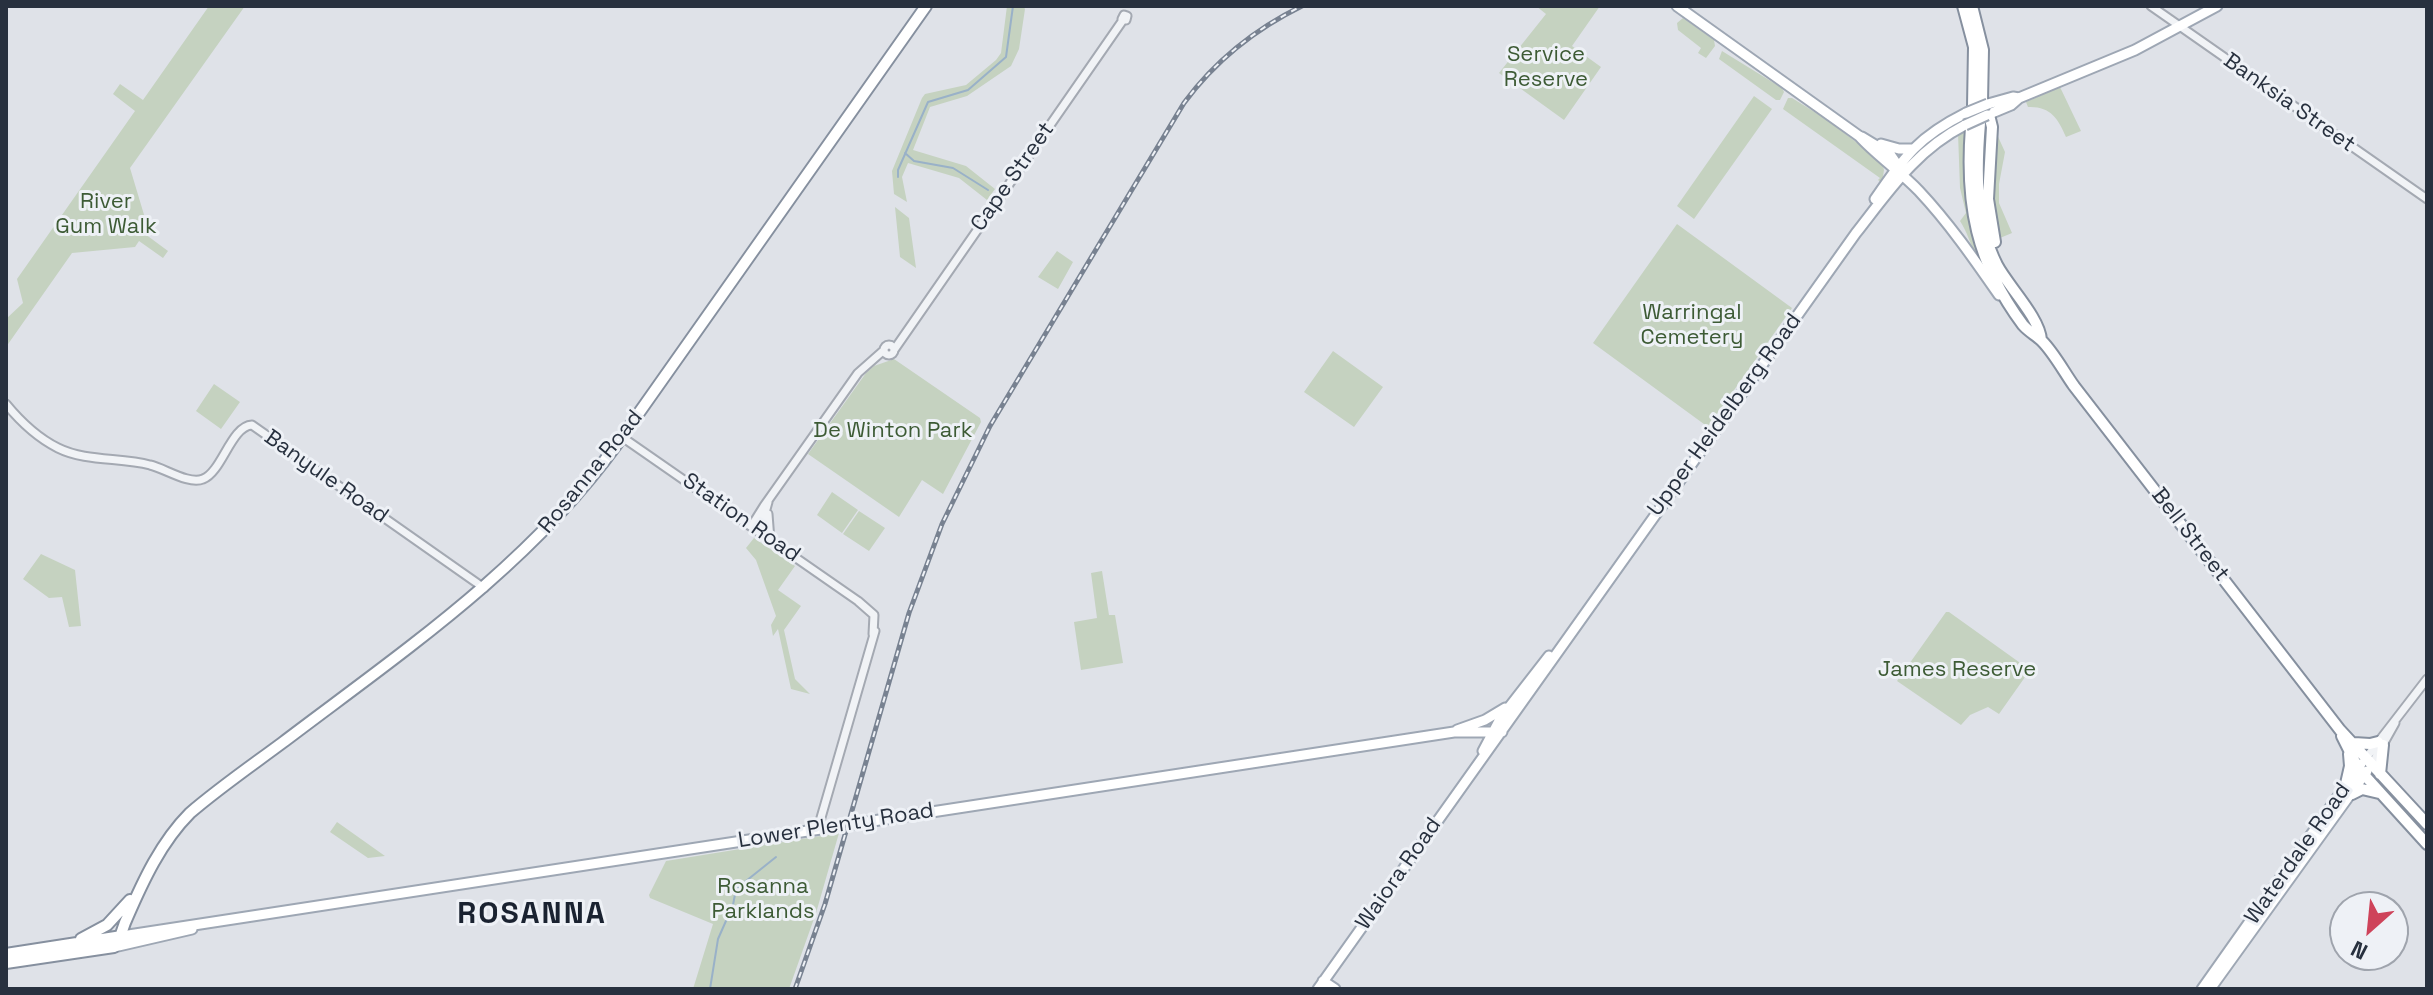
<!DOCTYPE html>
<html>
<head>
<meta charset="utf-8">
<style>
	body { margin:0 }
	#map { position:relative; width:2433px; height:995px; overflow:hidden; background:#dfe2e8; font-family:"Space Grotesk",sans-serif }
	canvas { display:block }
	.frame { position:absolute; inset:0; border:8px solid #28313f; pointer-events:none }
	.north { position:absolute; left:2329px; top:891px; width:80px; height:80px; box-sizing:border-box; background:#eef1f6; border:2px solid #9fa4ad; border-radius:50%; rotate:207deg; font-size:22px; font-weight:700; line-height:32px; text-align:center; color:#28313f }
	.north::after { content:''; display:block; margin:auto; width:28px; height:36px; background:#ce435a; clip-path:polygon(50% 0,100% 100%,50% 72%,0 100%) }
</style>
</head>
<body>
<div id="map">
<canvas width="2433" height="995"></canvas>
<div class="frame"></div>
<div class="north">N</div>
</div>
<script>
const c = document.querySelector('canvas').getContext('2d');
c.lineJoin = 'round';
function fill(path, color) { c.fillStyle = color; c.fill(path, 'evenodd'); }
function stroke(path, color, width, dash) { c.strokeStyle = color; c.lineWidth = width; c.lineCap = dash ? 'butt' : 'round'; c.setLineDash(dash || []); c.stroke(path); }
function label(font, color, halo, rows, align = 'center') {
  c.font = font + ' "Space Grotesk",sans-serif'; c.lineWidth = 6; c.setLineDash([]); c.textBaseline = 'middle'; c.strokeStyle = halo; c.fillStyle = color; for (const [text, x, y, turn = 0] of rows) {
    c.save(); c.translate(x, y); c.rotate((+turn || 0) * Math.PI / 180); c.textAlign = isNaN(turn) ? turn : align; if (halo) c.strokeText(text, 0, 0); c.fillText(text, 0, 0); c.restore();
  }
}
fill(new Path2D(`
	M 209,6 L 245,6 L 130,168 L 148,228 L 145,234 L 168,251 L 163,258 L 139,241 L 135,247 L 72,253 L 6,347 L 6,319 L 23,303 L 17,279 L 135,111 L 113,94 L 120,84 L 143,100 Z
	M 1007,6 L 1023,6 L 1025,9 L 1019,49 L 1011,66 L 967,96 L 930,107 L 913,150 L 966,166 L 995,189 L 987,200 L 959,178 L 908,163 L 902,177 L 907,202 L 894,194 L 892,171 L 922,98 L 925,94 L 966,85 L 996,60 L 1001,53 Z
	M 1536,6 L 1600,6 L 1572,46 L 1601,67 L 1564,120 L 1499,73 L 1546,14 Z
	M 1683,18 L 1714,40 L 1715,46 L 1706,58 L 1698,53 L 1701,48 L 1678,30 L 1677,23 Z
	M 1722,51 L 1782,88 L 1784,92 L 1780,100 L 1776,100 L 1719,59 Z
	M 2060,87 L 2081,131 L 2066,137 C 2058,118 2050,106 2028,107 L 2026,102 Z
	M 1754,96 L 1772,109 L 1694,219 L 1677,206 Z
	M 1788,98 L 1792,98 L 1826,119 L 1882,162 L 1884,170 L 1882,183 L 1878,180 L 1880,178 L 1783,109 Z
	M 1967,130 L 1964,175 L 1966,199 L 1977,255 C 1969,243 1968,233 1960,221 L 1966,213 L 1960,188 L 1958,133 Z
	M 1995,130 L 2005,152 L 1999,184 L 1999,203 L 2012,233 L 2000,238 L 1996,237 L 1992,222 Z
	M 895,207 L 909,218 L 916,268 L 900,257 Z
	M 1677,224 L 1792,308 L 1708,427 L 1593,343 Z
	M 1057,251 L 1073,262 L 1058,289 L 1038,277 Z
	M 1333,351 L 1383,387 L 1354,427 L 1304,392 Z
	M 894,359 L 980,418 L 981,422 L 943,494 L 922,480 L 899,517 L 808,454 L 866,373 L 874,366 Z
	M 214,384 L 240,402 L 221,429 L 196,411 Z
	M 832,492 L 858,510 L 842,533 L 817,515 Z
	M 859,511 L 885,528 L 869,551 L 843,534 Z
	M 754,538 L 795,566 L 778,590 L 801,606 L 784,630 L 795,679 L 810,694 L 791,689 L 778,629 L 773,636 L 771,625 L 776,616 L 756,560 L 746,548 Z
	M 41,554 L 75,570 L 81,626 L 69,627 L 62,597 L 49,598 L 23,579 Z
	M 1102,571 L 1109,615 L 1115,615 L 1123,663 L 1081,670 L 1074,622 L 1097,618 L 1091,573 Z
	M 1946,612 L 1949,612 L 2030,670 L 1999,714 L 1988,707 L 1970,715 L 1961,725 L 1897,681 Z
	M 337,822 L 385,856 L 368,858 L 330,832 Z
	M 839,833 L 816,913 L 789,989 L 693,989 L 713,924 L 650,898 L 649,895 L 666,861 Z`), '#c5d2c0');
stroke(new Path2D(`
	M 905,153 L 914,161 L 953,168 L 988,190
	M 898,177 L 898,170 L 928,102 L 968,90 L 1006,57 L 1013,6
	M 710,989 L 718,939 L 733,905 L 736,889 L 776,857`), '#99b1c8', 2);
const minor = new Path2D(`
	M 2151,6 L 2427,199
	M 1124,15 L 1127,16 L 1126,20 L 1122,19 Z
	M884 350a5 5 0 1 1 10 0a5 5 0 1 1-10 0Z
	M 894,350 L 1123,20
	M 6,404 C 20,421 38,438 58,448 C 86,462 121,457 150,465 C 164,468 189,485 203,479 C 222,472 231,426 252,425 L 484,588
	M 622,437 L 858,601 L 874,615 L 873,634
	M 768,514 L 770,540
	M 753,528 L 754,522 L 764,506 L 858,373 L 884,350
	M 753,528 L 763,520 L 768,502
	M 2366,758 L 2427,679
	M 2372,764 L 2395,723
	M 818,828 L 875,631`);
const major = new Path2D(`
	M 1677,6 L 1859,136 C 1877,156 1900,171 1919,191 C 1949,223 1974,259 1999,295
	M 1988,104 L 2013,97 L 2019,98
	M 1987,115 L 2011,105 L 2019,98 L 2135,50 L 2217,6
	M 1862,137 L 1890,154 L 1899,167
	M 1881,144 L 1899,149 L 1912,149
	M 1875,199 C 1905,156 1918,137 1966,113
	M 1457,730 L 1485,720 L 1505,708
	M 1483,751 L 1500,719 L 1549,656
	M 122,936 L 1454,732 L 1502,732
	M 114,947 L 192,929
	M 1323,981 L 1335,989
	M 1318,989 L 1856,233 C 1889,191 1916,150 1965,125
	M 2202,989 L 2361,764
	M 2210,989 L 2367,771`);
const highway = new Path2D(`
	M 1963,6 L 1974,47 L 1973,106
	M 1972,6 L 1983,50 L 1982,102
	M 1989,115 L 1992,127 L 1988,199 L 1995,242
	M 1980,123 C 1976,171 1975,221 1997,265 C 2008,286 2040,318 2041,340
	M 1971,127 C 1965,204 1976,262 2023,325 C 2029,332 2036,335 2042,341 C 2054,353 2064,372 2074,386 L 2340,730 L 2427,824
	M 2342,736 L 2358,768 L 2427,844
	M 2354,743 L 2370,744 L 2378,742
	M 2380,774 L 2383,745
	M 2345,788 L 2350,766 L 2349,754
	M 2352,794 L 2362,789 L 2379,793
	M 81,939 L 107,925 L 130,900
	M 6,954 L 122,936
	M 6,963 L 114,947 C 122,937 122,928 127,918 C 143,881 161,842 190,813 C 219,788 251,766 282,743 C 402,652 528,567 617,444 L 926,6`);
stroke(minor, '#a4a9b2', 11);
stroke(major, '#9ea7b4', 13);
stroke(highway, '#86909f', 14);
stroke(minor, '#f1f3f6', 7);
stroke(major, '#fff', 9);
stroke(highway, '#fff', 10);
const rail = new Path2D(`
	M 795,989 L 825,904 L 909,613 L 942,524 L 990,426 L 1184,103 C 1215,61 1255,29 1302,6`);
stroke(rail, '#788291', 5);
stroke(rail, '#eef1f6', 2, [6]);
const majorBridge = new Path2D(`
	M 1966,113 L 1988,104
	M 1965,125 L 1987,115`);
stroke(majorBridge, '#9ea7b4', 13, []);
stroke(majorBridge, '#fff', 9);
label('22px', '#3d5b35', '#eef1f6', [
	["Service",1546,55],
	["Reserve",1546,80],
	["River",106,202],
	["Gum Walk",106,227],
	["Warringal",1692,313],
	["Cemetery",1692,338],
	["De Winton Park",893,431],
	["James Reserve",1957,670],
	["Rosanna",763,887],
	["Parklands",763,912]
]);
label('22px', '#28313f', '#eef1f6', [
	["Banksia Street",2289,103,35],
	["Cape Street",1013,177,-55],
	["Upper Heidelberg Road",1725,415,-54],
	["Rosanna Road",591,472,-51],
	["Banyule Road",326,477,35],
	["Station Road",741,518,35],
	["Bell Street",2190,535,52],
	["Lower Plenty Road",836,826,-9],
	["Waterdale Road",2298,854,-55],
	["Waiora Road",1399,874,-55]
]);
c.letterSpacing = '2px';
label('bold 30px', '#1a2230', '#eef1f6', [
	["ROSANNA",532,915]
]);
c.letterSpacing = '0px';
</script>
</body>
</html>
